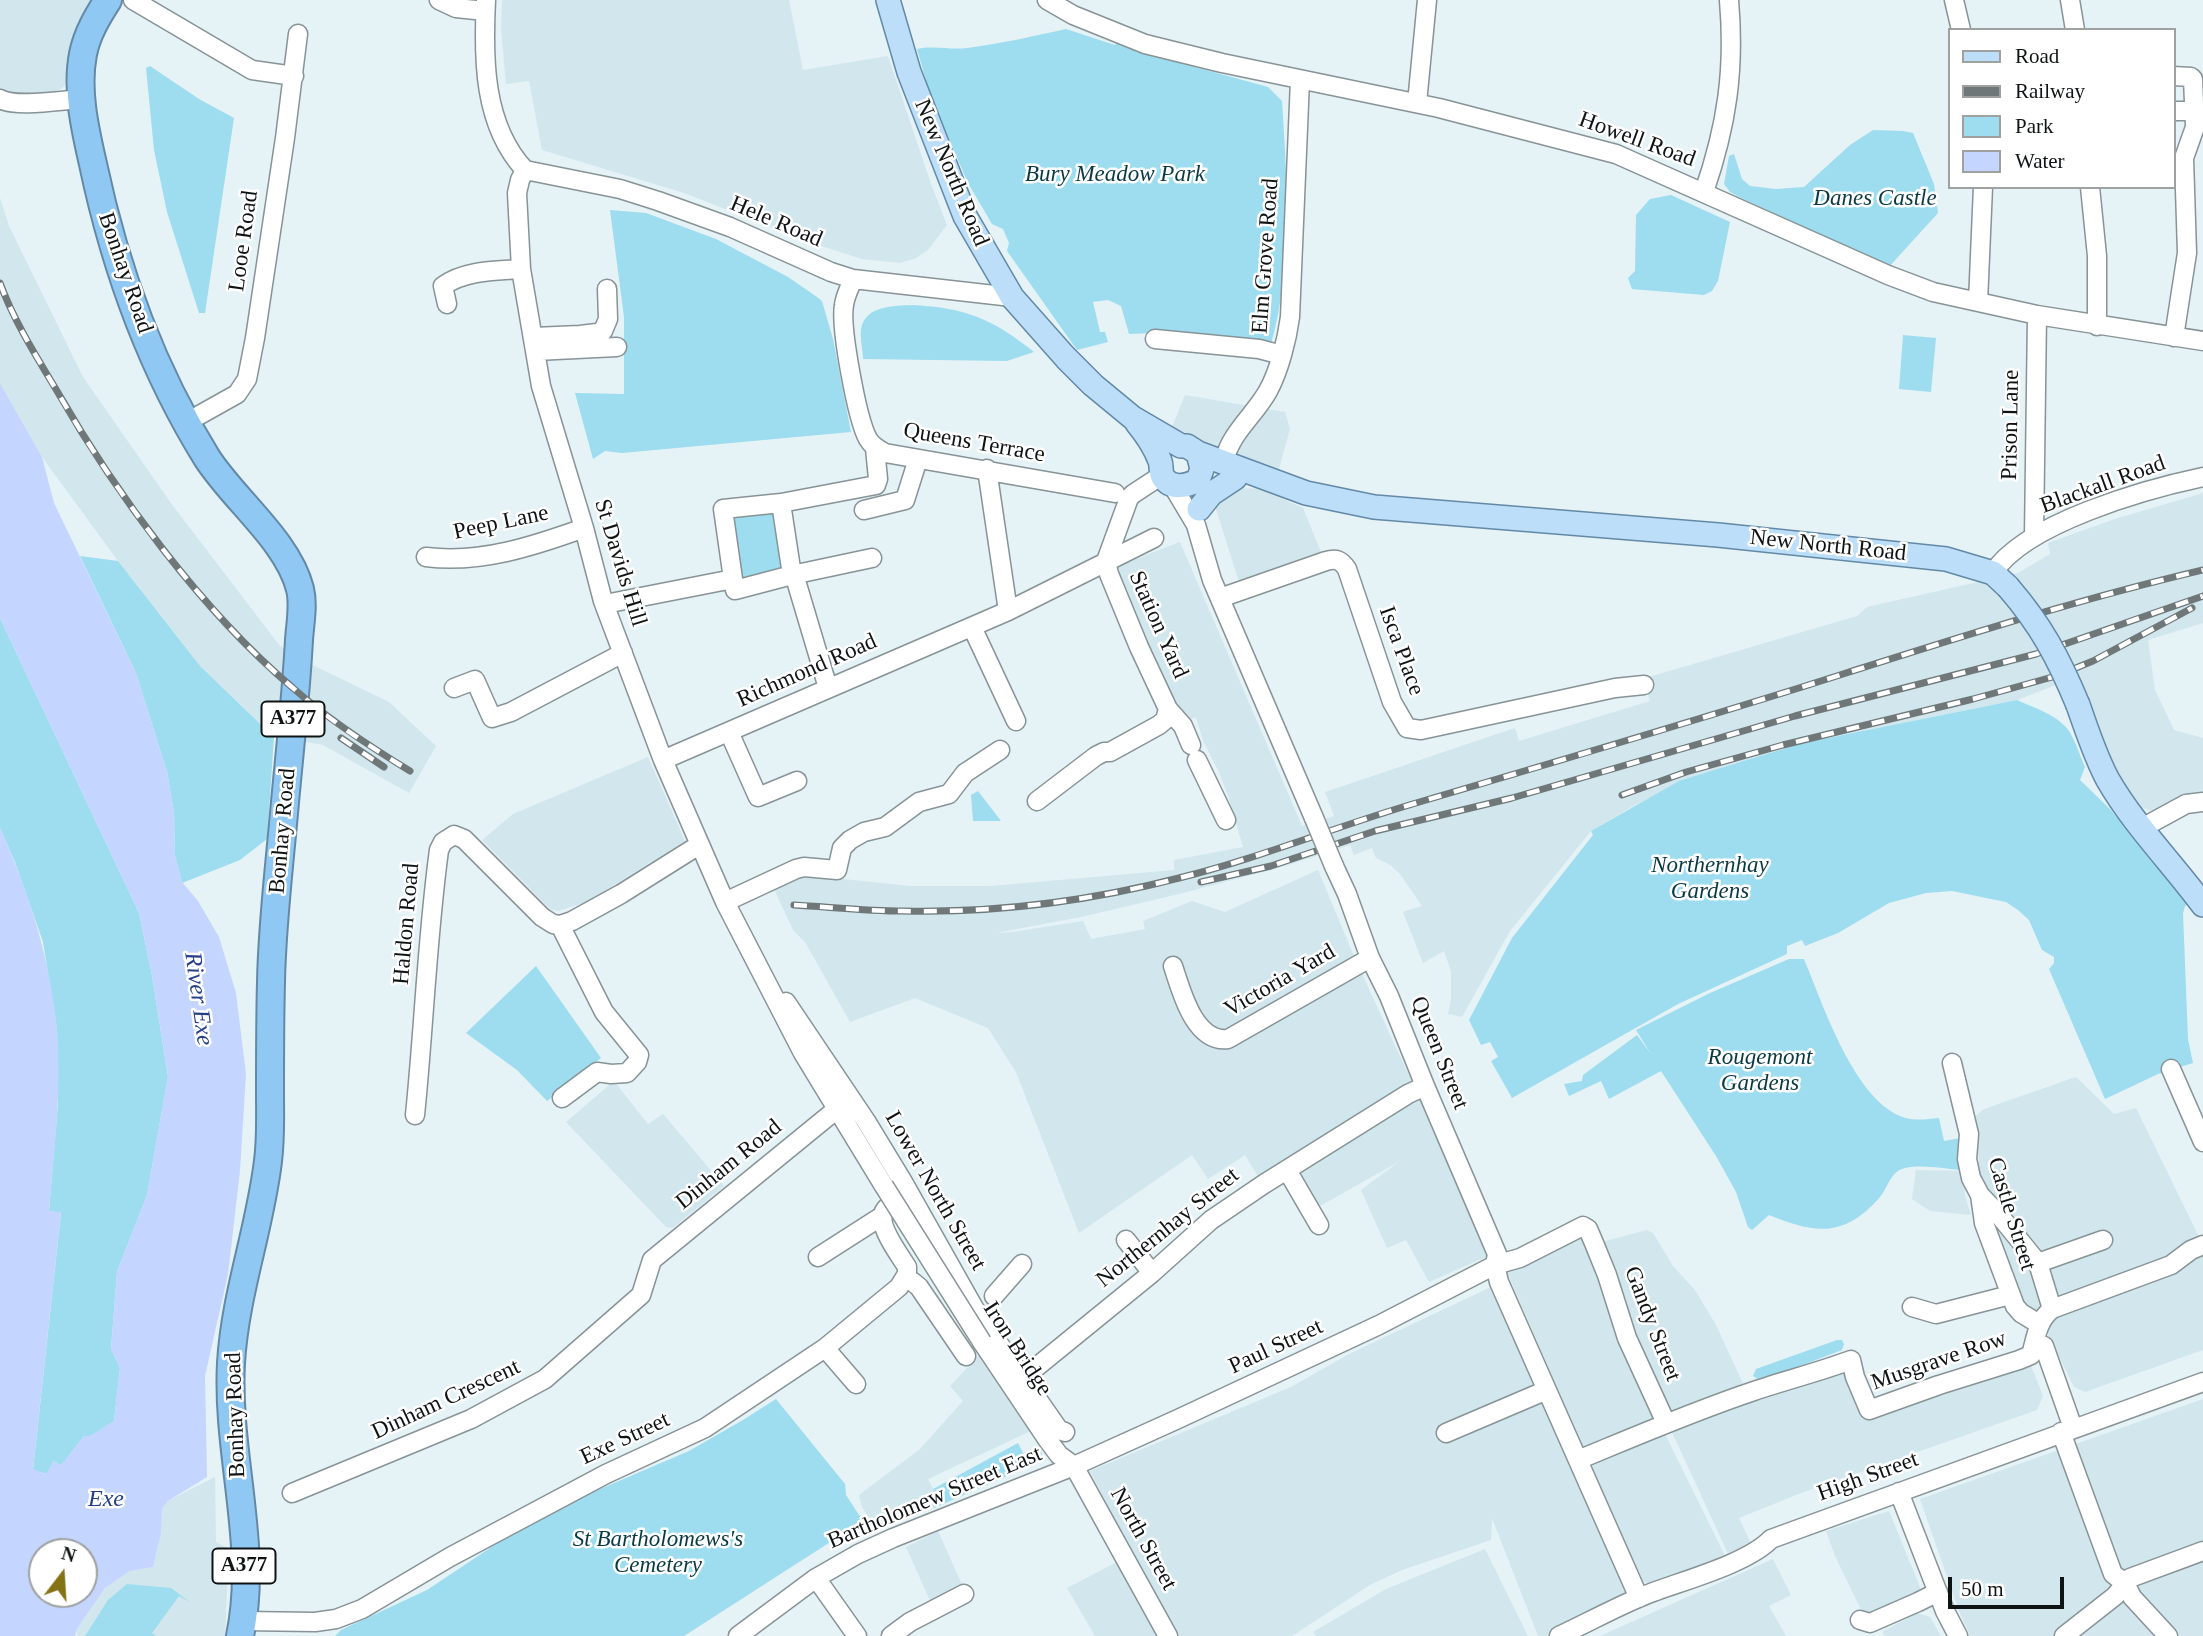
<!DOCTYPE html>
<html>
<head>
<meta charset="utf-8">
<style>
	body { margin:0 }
	#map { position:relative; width:2203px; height:1636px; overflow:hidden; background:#e5f2f6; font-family:Georgia,serif }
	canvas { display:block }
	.legend { position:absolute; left:1948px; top:28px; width:228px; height:161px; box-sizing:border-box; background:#fff; border:2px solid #9fa1a1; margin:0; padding:9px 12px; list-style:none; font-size:21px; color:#0f1314 }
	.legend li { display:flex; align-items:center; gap:14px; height:35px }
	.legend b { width:35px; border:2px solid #9fa1a1 }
	.north { position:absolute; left:28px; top:1538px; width:70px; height:70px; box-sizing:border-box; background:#fff; border:2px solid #9fa1a1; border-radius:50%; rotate:17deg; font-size:19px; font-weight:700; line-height:28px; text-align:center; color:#0f1314 }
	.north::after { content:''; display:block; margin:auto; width:24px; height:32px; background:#857214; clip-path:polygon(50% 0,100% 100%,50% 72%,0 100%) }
	.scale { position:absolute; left:1948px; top:1577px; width:116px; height:32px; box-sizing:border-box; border:4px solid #0f1314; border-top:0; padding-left:9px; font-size:21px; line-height:24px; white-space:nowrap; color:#0f1314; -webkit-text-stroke:5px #fff; paint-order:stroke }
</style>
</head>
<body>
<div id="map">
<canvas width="2203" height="1636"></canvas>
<ul class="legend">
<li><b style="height:9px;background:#bcdef8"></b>Road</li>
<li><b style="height:9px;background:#6f7779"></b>Railway</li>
<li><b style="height:19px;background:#9dddef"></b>Park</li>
<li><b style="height:19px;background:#c4d6ff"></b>Water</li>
</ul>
<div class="north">N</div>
<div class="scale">50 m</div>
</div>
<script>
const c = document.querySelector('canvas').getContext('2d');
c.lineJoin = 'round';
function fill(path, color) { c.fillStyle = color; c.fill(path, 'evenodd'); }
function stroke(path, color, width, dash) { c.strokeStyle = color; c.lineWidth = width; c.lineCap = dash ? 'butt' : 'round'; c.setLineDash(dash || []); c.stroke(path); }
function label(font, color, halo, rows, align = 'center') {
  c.font = font + ' Georgia,serif'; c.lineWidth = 5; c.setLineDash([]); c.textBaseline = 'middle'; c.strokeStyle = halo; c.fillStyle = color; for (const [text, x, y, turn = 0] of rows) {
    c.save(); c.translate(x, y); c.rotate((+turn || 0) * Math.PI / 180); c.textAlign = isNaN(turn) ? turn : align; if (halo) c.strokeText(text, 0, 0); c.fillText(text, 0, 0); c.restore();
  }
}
fill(new Path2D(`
	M 0,0 L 93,0 L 84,14 L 76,36 L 65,85 L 62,88 L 51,94 L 19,97 L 0,92 Z
	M 502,0 L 789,0 L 803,70 L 888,56 L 931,184 L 947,225 L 928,250 L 916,258 L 900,263 L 862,259 L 815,244 L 684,193 L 542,150 L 529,81 L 506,84 L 501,29 Z
	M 0,198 L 9,226 L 83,377 L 173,506 L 280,646 L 304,661 L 389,702 L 436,746 L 409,793 L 323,745 L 274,736 L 200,666 L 118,561 L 42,457 L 0,383 Z
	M 1185,395 L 1285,412 L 1290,429 L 1277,476 L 1172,427 Z
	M 1239,488 L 1261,489 L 1303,508 L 1321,552 L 1239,582 L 1215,506 L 1219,500 Z
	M 2203,493 L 2203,623 L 2148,640 L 2155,690 L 2174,730 L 2203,738 L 2203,796 L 2185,793 L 2152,811 L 2130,803 L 2097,738 L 2077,677 L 2017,700 L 1803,743 L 1724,767 L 1635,805 L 1591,831 L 1510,931 L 1462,1017 L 1448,1014 L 1451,999 L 1451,971 L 1444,951 L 1423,963 L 1403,912 L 1422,906 L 1400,874 L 1390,865 L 1376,858 L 1372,848 L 1354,855 L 1350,845 L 1285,866 L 1179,894 L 1081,917 L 996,933 L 1012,932 L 1083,921 L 1091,939 L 1145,929 L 1143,921 L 1192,901 L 1225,912 L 1318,870 L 1356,961 L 1459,1184 L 1488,1256 L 1429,1282 L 1406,1240 L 1387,1248 L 1361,1190 L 1400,1161 L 1313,1210 L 1292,1175 L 1261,1181 L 1245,1155 L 1208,1179 L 1192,1155 L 1079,1233 L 1016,1072 L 988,1028 L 915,998 L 850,1022 L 805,942 L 793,930 L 774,889 L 804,875 L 910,886 L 991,886 L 1174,870 L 1174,860 L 1243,847 L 1228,796 L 1219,772 L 1203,741 L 1196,717 L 1182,723 L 1112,568 L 1180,542 L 1302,826 L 1334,816 L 1325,792 L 1515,728 L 1519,741 L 1650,701 L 1642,679 L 1857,616 L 1867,607 L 2018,573 L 2050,554 L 2048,543 L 2115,519 Z
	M 648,757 L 685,841 L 587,902 L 558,911 L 550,909 L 482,840 L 513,814 Z
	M 2076,1077 L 2114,1114 L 2136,1108 L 2201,1241 L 2147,1267 L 2043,1311 L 2028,1311 L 2018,1301 L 1982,1198 L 1975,1117 L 1984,1109 Z
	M 614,1081 L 648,1124 L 663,1114 L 724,1186 L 673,1228 L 666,1227 L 566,1122 Z
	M 1916,1170 L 1963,1171 L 1965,1196 L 1971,1215 L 1930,1211 L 1912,1199 Z
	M 1585,1228 L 1602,1242 L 1647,1230 L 1653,1233 L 1673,1266 L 1695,1290 L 1716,1325 L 1745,1388 L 1585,1451 L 1506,1270 Z
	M 2203,1254 L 2203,1350 L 2085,1392 L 2074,1387 L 2047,1332 L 2051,1317 Z
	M 1493,1286 L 1575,1468 L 1630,1601 L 1546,1636 L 1538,1636 L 1492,1518 L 1491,1540 L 1402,1570 L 1370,1585 L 1292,1636 L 1176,1636 L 1145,1581 L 1090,1471 L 1291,1387 L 1349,1354 Z
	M 981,1353 L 1029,1423 L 1031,1431 L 928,1479 L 937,1496 L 874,1526 L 862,1507 L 859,1495 L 919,1450 L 963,1401 L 950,1386 Z
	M 2030,1363 L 2043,1396 L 2037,1410 L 1801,1493 L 1739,1518 L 1753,1548 L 1730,1558 L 1671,1430 L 1841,1368 L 1863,1416 Z
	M 2203,1399 L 2203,1636 L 1970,1636 L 1959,1611 L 1920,1499 Z
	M 1665,1434 L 1727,1560 L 1651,1587 L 1637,1576 L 1627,1558 L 1589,1464 Z
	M 215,1477 L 216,1542 L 229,1549 L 225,1636 L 77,1636 L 77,1629 L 105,1588 L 130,1571 L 153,1567 L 161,1534 L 162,1509 L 168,1501 Z
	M 1889,1511 L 1922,1592 L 1865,1618 L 1835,1556 L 1826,1531 Z
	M 938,1531 L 964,1589 L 932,1605 L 906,1547 Z
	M 1485,1549 L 1528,1636 L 1316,1636 L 1313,1632 L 1386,1589 Z
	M 1773,1559 L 1791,1595 L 1769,1606 L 1786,1636 L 1600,1636 Z
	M 1117,1562 L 1161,1636 L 1095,1636 L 1067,1588 Z
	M 1917,1613 L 1930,1617 L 1941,1636 L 1885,1636 L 1882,1632 Z`), '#d1e7ed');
fill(new Path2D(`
	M 1066,29 L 1115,45 L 1117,42 L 1162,58 L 1268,87 L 1282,101 C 1287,181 1293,266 1271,344 L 1152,333 L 1129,334 L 1121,306 L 1108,300 L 1093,302 L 1100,332 L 1105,332 L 1108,342 L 1077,350 L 1007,251 L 1009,243 L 1003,229 L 992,224 L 968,183 L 931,98 L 917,49 C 934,45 950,50 967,48 C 1000,44 1034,36 1066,29 Z
	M 150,66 L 199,99 L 234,118 L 205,313 L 199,313 L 167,212 L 154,150 L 146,68 Z
	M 1873,130 L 1903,131 L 1913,133 L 1934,184 L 1938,213 L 1887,269 L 1824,236 L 1741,198 L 1730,192 L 1724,184 L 1729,156 L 1734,154 L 1742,179 L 1750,186 L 1776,189 L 1804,187 L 1850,145 Z
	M 1671,195 L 1730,222 L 1718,281 L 1712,291 L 1704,295 L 1632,289 L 1628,278 L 1635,271 L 1636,215 L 1650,199 Z
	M 610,210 L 646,213 L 716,239 L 788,277 L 817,297 L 822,301 L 833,339 L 851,432 L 622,453 L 605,451 L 593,459 L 575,393 L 624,394 L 624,317 Z
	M 913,305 C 966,308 993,319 1034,352 L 1007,361 L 863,359 C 863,350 860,339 861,330 C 864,305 895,306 913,305 Z
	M 1903,335 L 1936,338 L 1931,392 L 1899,389 Z
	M 779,506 L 791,574 L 736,588 L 726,511 Z
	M 80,556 L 118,561 L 200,666 L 274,737 L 267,839 L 240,860 L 182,883 L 175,855 L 174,813 L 167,772 L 136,673 Z
	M 0,618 L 139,913 L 152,975 L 168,1077 L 147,1195 L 117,1272 L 111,1349 L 120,1368 L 114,1421 L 90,1437 L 84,1436 L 61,1466 L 54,1461 L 47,1474 L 33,1470 L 61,1213 L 49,1211 L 58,1103 L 57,1029 L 43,942 L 15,862 L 0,828 Z
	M 2017,700 C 2034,708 2058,715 2069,731 C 2076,742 2080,756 2085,767 L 2080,780 L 2110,809 L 2189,904 L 2185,906 L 2183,913 L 2188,1039 L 2193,1063 L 2158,1074 L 2105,1099 L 2049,969 L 2054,963 L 2054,957 L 2042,950 L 2029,920 L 2018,910 L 2006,902 L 1952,891 L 1926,893 L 1889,903 L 1838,933 L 1805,946 L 1802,940 L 1787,946 L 1787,954 L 1678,1004 L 1512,1098 L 1491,1061 L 1498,1057 L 1490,1042 L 1481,1045 L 1469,1020 L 1512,938 L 1593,835 L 1591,831 L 1679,781 L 1724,767 L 1803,743 Z
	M 978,791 L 1001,821 L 973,821 L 971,795 Z
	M 1789,959 L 1804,959 C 1823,1004 1855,1104 1906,1118 C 1917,1121 1928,1119 1939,1118 L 1944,1141 L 1961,1138 L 1962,1170 C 1947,1169 1911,1162 1898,1171 C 1890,1176 1886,1190 1880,1197 C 1844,1238 1816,1234 1769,1215 L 1752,1230 L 1748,1227 L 1736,1192 L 1716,1156 L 1661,1071 L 1609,1099 L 1601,1081 L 1569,1096 L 1564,1084 L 1582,1081 L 1583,1075 L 1637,1035 L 1651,1054 L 1636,1030 L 1710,993 Z
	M 536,966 L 601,1058 L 547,1101 L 517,1070 L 466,1033 Z
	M 1837,1340 L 1842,1340 L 1844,1344 L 1842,1350 L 1761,1381 L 1753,1376 L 1756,1369 Z
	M 776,1399 L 845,1484 L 846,1495 L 863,1521 L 684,1636 L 335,1636 L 341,1630 L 427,1590 L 508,1536 L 579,1498 L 689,1451 L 743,1420 Z
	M 1018,1443 L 1024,1455 L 1040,1452 L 1042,1453 L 1041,1461 L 934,1508 L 929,1499 L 937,1496 L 933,1489 Z
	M 127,1584 L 171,1588 L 191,1603 L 179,1596 L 152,1633 L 156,1636 L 85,1636 L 108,1600 Z`), '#9dddef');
fill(new Path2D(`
	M 0,383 L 42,457 L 54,503 L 136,673 L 167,772 L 174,813 L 175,855 L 182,882 L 198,901 L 219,937 L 236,993 L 246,1074 L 240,1171 L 228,1274 L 205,1376 L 207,1477 L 168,1501 L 162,1509 L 161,1534 L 153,1567 L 130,1571 L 105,1588 L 77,1629 L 75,1636 L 0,1636 L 0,828 C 29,892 50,959 57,1029 C 62,1089 54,1150 49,1211 L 61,1212 L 33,1469 L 46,1474 L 54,1461 L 61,1465 L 84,1436 L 90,1436 L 114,1421 L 120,1368 L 111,1349 L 117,1272 L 147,1195 L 168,1076 L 152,975 L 139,913 L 0,618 ZM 84,1552 L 84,1594 L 42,1594 L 42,1552 Z`), '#c4d6ff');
const minor = new Path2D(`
	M 133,0 L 252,70 L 294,76
	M 439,0 L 456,8 L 485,11
	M 486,0 C 483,58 483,125 525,170
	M 1047,0 L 1073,15 L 1145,44 L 1222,63 L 1439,108 L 1616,154 L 1888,275 L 1933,292 L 2037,315 L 2203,341
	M 1954,0 L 1961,30
	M 2070,0 L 2075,30
	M 2173,76 L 2191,77 L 2193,79 L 2195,127 L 2184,158 L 2187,253 L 2174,337
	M 0,99 C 16,108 62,100 82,99
	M 1417,103 L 1427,0
	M 2173,111 L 2196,111
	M 525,170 L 520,180 L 517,193 L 521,269 L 541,386 L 584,528 L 603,601 L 663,760 L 725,902 L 803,1053 L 884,1186
	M 525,170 L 620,189 L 658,201 L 730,227 L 831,272 L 853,279 L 1012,297
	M 2090,187 L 2097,256 L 2097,326
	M 1704,192 C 1727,125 1735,70 1729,0
	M 853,279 C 850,287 845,296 844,305 C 840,327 857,419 868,439 C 872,446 878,449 885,453 L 1115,493
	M 1978,302 L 1983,187
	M 447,304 L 443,286 C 465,270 496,271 521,269
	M 534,337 L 580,335 L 597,333 L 603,331 L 608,319 L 607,289
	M 1155,339 L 1259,349 L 1282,355
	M 536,351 L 617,347
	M 187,422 L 237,394 L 247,379 L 255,338 L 285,138 L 298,34
	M 1224,461 C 1231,432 1254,416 1268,391 C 1279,371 1287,340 1290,317 L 1300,80
	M 987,469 L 1008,611
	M 1171,483 L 1196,525 L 1212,580 L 1314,818
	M 864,510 L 905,500 L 918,459
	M 2034,536 L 2037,315
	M 426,557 C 480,564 534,546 584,528
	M 1106,561 L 1109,574 L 1139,647 L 1168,709 L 1183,726 L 1191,745
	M 1106,561 L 1129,498 L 1133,494 L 1162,475
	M 1993,573 C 2025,523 2146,489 2203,477
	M 792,575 L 872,558
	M 733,579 L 735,590 L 792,575 L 781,503
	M 797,584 L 828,688
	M 1220,598 L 1326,561 C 1336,558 1341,560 1347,569 L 1392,702 L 1407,728 L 1421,730 L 1615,688 L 1644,685
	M 605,604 L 733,579 L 723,509 L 781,503 L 876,485 L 878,479 L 875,448
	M 972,627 L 1016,721
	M 454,688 L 475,680 L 492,718 L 511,712 L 623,653
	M 729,732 L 758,797 L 797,781
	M 663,760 L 1008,611 L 1154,538
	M 1197,760 L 1226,820
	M 1037,801 L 1096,756 L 1104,752 L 1110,752 L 1159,725 L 1165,720 L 1168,709
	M 2142,828 L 2186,804 L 2203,802
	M 1334,866 L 1347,894 L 1370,958 L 1389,996 L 1425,1086 L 1497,1254 L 1495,1265 L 1499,1282 L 1639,1598
	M 725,902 L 796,869 L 804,867 L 837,870 L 842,848 L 850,840 L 864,832 L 885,827 L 919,802 L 949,794 L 965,773 L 1000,750
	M 560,925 L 604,1012 L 639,1055 L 637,1062 L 627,1073 L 611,1074 L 597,1072 L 562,1098
	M 1173,966 C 1181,990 1194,1043 1228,1039 L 1370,958
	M 786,1002 L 866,1121 L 903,1182 L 974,1308 L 1059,1430 L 1065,1432
	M 1952,1063 L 1969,1134 L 1967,1159 L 1971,1178 L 1980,1195 L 1984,1223 L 2015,1306 L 2021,1313 L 2039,1324
	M 2171,1069 L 2203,1142
	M 415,1115 C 424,1027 427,938 439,850 L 443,842 L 454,835 L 464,839 L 542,917 L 553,924 L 560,925 L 572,921 L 621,894 L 699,845
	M 1287,1170 L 1319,1225
	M 1980,1195 L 1999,1215 L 2038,1263 L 2052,1309
	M 1126,1240 L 1152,1273
	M 818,1257 L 882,1216
	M 2038,1263 L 2103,1240
	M 905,1280 L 913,1282 L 919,1287 L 966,1356
	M 994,1296 L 1022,1264
	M 1912,1307 L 1936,1314 L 2010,1295
	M 982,1342 L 1047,1439 L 1059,1455 L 1074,1466 L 1168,1636
	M 2035,1342 L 2044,1346 L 2073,1428
	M 825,1348 L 856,1384
	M 1023,1378 L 1152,1273 L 1211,1220 L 1264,1184 L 1408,1094 L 1425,1086
	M 2061,1432 L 2113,1574 L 2125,1583 L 2132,1597 L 2168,1636
	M 1446,1433 L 1547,1390
	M 1578,1460 C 1636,1436 1694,1411 1754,1391 C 1786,1380 1819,1372 1851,1360 L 1855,1377 L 1869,1410 L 1939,1385 L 2019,1360 L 2031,1355 C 2036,1338 2037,1321 2052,1309 L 2171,1265 L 2191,1250 L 2203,1245
	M 1899,1492 L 1945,1611 L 1958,1636
	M 292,1493 L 471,1419 L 545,1379 L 641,1295 L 652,1260 L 837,1109
	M 816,1578 L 857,1636
	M 1860,1620 L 1870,1623 L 1918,1602 L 1938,1592
	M 243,1621 L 315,1622 L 336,1619 L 362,1609 L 450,1557 L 606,1474 L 705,1428 L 825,1348 L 899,1287 L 907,1274 L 907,1267 C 899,1254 875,1223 885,1210 C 889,1203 902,1199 909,1195
	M 738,1636 L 816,1578 L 858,1554 L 893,1538 L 1074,1466 L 1178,1419 L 1379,1325 L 1495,1265 L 1520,1258 L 1583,1226 L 1588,1229 L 1594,1243 L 1607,1275 L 1627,1338 L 1666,1423
	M 891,1636 L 910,1622 L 964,1594
	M 1559,1636 C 1587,1623 1614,1608 1643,1596 C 1677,1582 1746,1565 1771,1539 L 2203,1382
	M 2064,1636 L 2115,1596 L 2130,1578 L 2203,1551`);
const major = new Path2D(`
	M 888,0 L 909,72 L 965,216 L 1012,297 L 1066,358 L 1093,385 L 1133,418 L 1181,446 L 1187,446 L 1198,453 L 1306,493 L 1374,507 L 1718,535 L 1946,559 L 1993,573 L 2008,587
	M 1137,423 C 1146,434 1155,447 1160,461 C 1162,466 1160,472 1163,477 C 1171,490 1188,486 1198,480 L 1202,469 L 1198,453
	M 1199,509 L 1211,494 L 1235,478
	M 2078,705 C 2087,730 2095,756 2108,780 C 2134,825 2172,863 2203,905`);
const highway = new Path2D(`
	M 108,0 C 97,17 87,34 83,54 C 76,90 85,129 93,164 C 115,268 151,368 207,458 C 234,500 288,541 300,589 C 304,605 300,624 299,640 C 296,695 290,748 285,802 C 280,861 272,923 271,982 C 270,1019 270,1056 270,1093 C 270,1116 271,1138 268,1161 C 260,1229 235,1294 231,1363 C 226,1454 259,1546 240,1636`);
stroke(minor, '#879396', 21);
stroke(major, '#6389a6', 26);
stroke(highway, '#6389a6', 30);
stroke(minor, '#fff', 18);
stroke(major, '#bcdef8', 23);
stroke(highway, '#90c8f4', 26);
const rail = new Path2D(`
	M 0,283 C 14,321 36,356 57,391 C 116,494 202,611 293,688 C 329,720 369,746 410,771
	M 341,738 L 384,767
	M 1622,795 L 1686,772 L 1783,745 L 1973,699 L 2056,676 L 2093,661 L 2192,608
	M 1201,882 L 1271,866 L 1375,831 L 1512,798 L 1795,716 L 2036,654 L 2203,596
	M 794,905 C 830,907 867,911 903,911 C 996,913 1090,901 1179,878 C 1260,858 1337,826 1416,803 C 1545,765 1674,727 1802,687 C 1935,645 2067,602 2203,570`);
stroke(rail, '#6f7779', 7);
stroke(rail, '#fff', 4.5, [13]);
const minorBridge = new Path2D(`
	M 1314,818 L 1334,866
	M 884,1186 L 982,1342`);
const majorBridge = new Path2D(`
	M 2008,587 C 2041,625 2059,659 2078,705`);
stroke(minorBridge, '#879396', 21, []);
stroke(majorBridge, '#6389a6', 26, []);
stroke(minorBridge, '#fff', 18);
stroke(majorBridge, '#bcdef8', 23);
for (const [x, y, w] of [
	[293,719,63],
	[244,1566,63]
]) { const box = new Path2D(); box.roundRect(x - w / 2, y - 17.5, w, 35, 5); c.fillStyle = '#fff'; c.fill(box); stroke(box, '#0f1314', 2); }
label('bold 21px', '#0f1314', null, [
	["A377",293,719],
	["A377",244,1566]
]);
label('23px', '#0f1314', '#fff', [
	["Howell Road",1637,140,20],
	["New North Road",951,173,67],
	["Hele Road",776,222,23],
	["Looe Road",244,241,-82],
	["Elm Grove Road",1266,256,-86],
	["Bonhay Road",125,273,71],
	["Prison Lane",2011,425,-89],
	["Queens Terrace",974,443,10],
	["Blackall Road",2103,485,-20],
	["Peep Lane",501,523,-12],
	["New North Road",1828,546,6],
	["St Davids Hill",620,563,73],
	["Station Yard",1158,625,66],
	["Isca Place",1401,651,70],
	["Richmond Road",807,671,-24],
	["Bonhay Road",283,831,-85],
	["Haldon Road",407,924,-85],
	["Victoria Yard",1280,981,-30],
	["Queen Street",1439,1053,68],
	["Dinham Road",729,1165,-39],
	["Lower North Street",935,1191,60],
	["Castle Street",2011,1214,73],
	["Northernhay Street",1168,1228,-39],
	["Gandy Street",1652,1324,69],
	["Paul Street",1276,1347,-25],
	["Iron Bridge",1017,1349,57],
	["Musgrave Row",1939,1361,-19],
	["Dinham Crescent",446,1400,-25],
	["Bonhay Road",236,1415,-92],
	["Exe Street",625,1439,-25],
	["High Street",1868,1477,-20],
	["Bartholomew Street East",935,1498,-23],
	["North Street",1143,1539,61]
]);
label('italic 23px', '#0a3944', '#fff', [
	["Bury Meadow Park",1115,175],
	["Danes Castle",1875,199],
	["Northernhay",1710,866],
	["Gardens",1710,892],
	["Rougemont",1760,1058],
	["Gardens",1760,1084],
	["St Bartholomews's",658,1540],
	["Cemetery",658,1566]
]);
label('italic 24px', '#243e88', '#fff', [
	["River Exe",198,999,82],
	["Exe",106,1500]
]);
</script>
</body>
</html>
